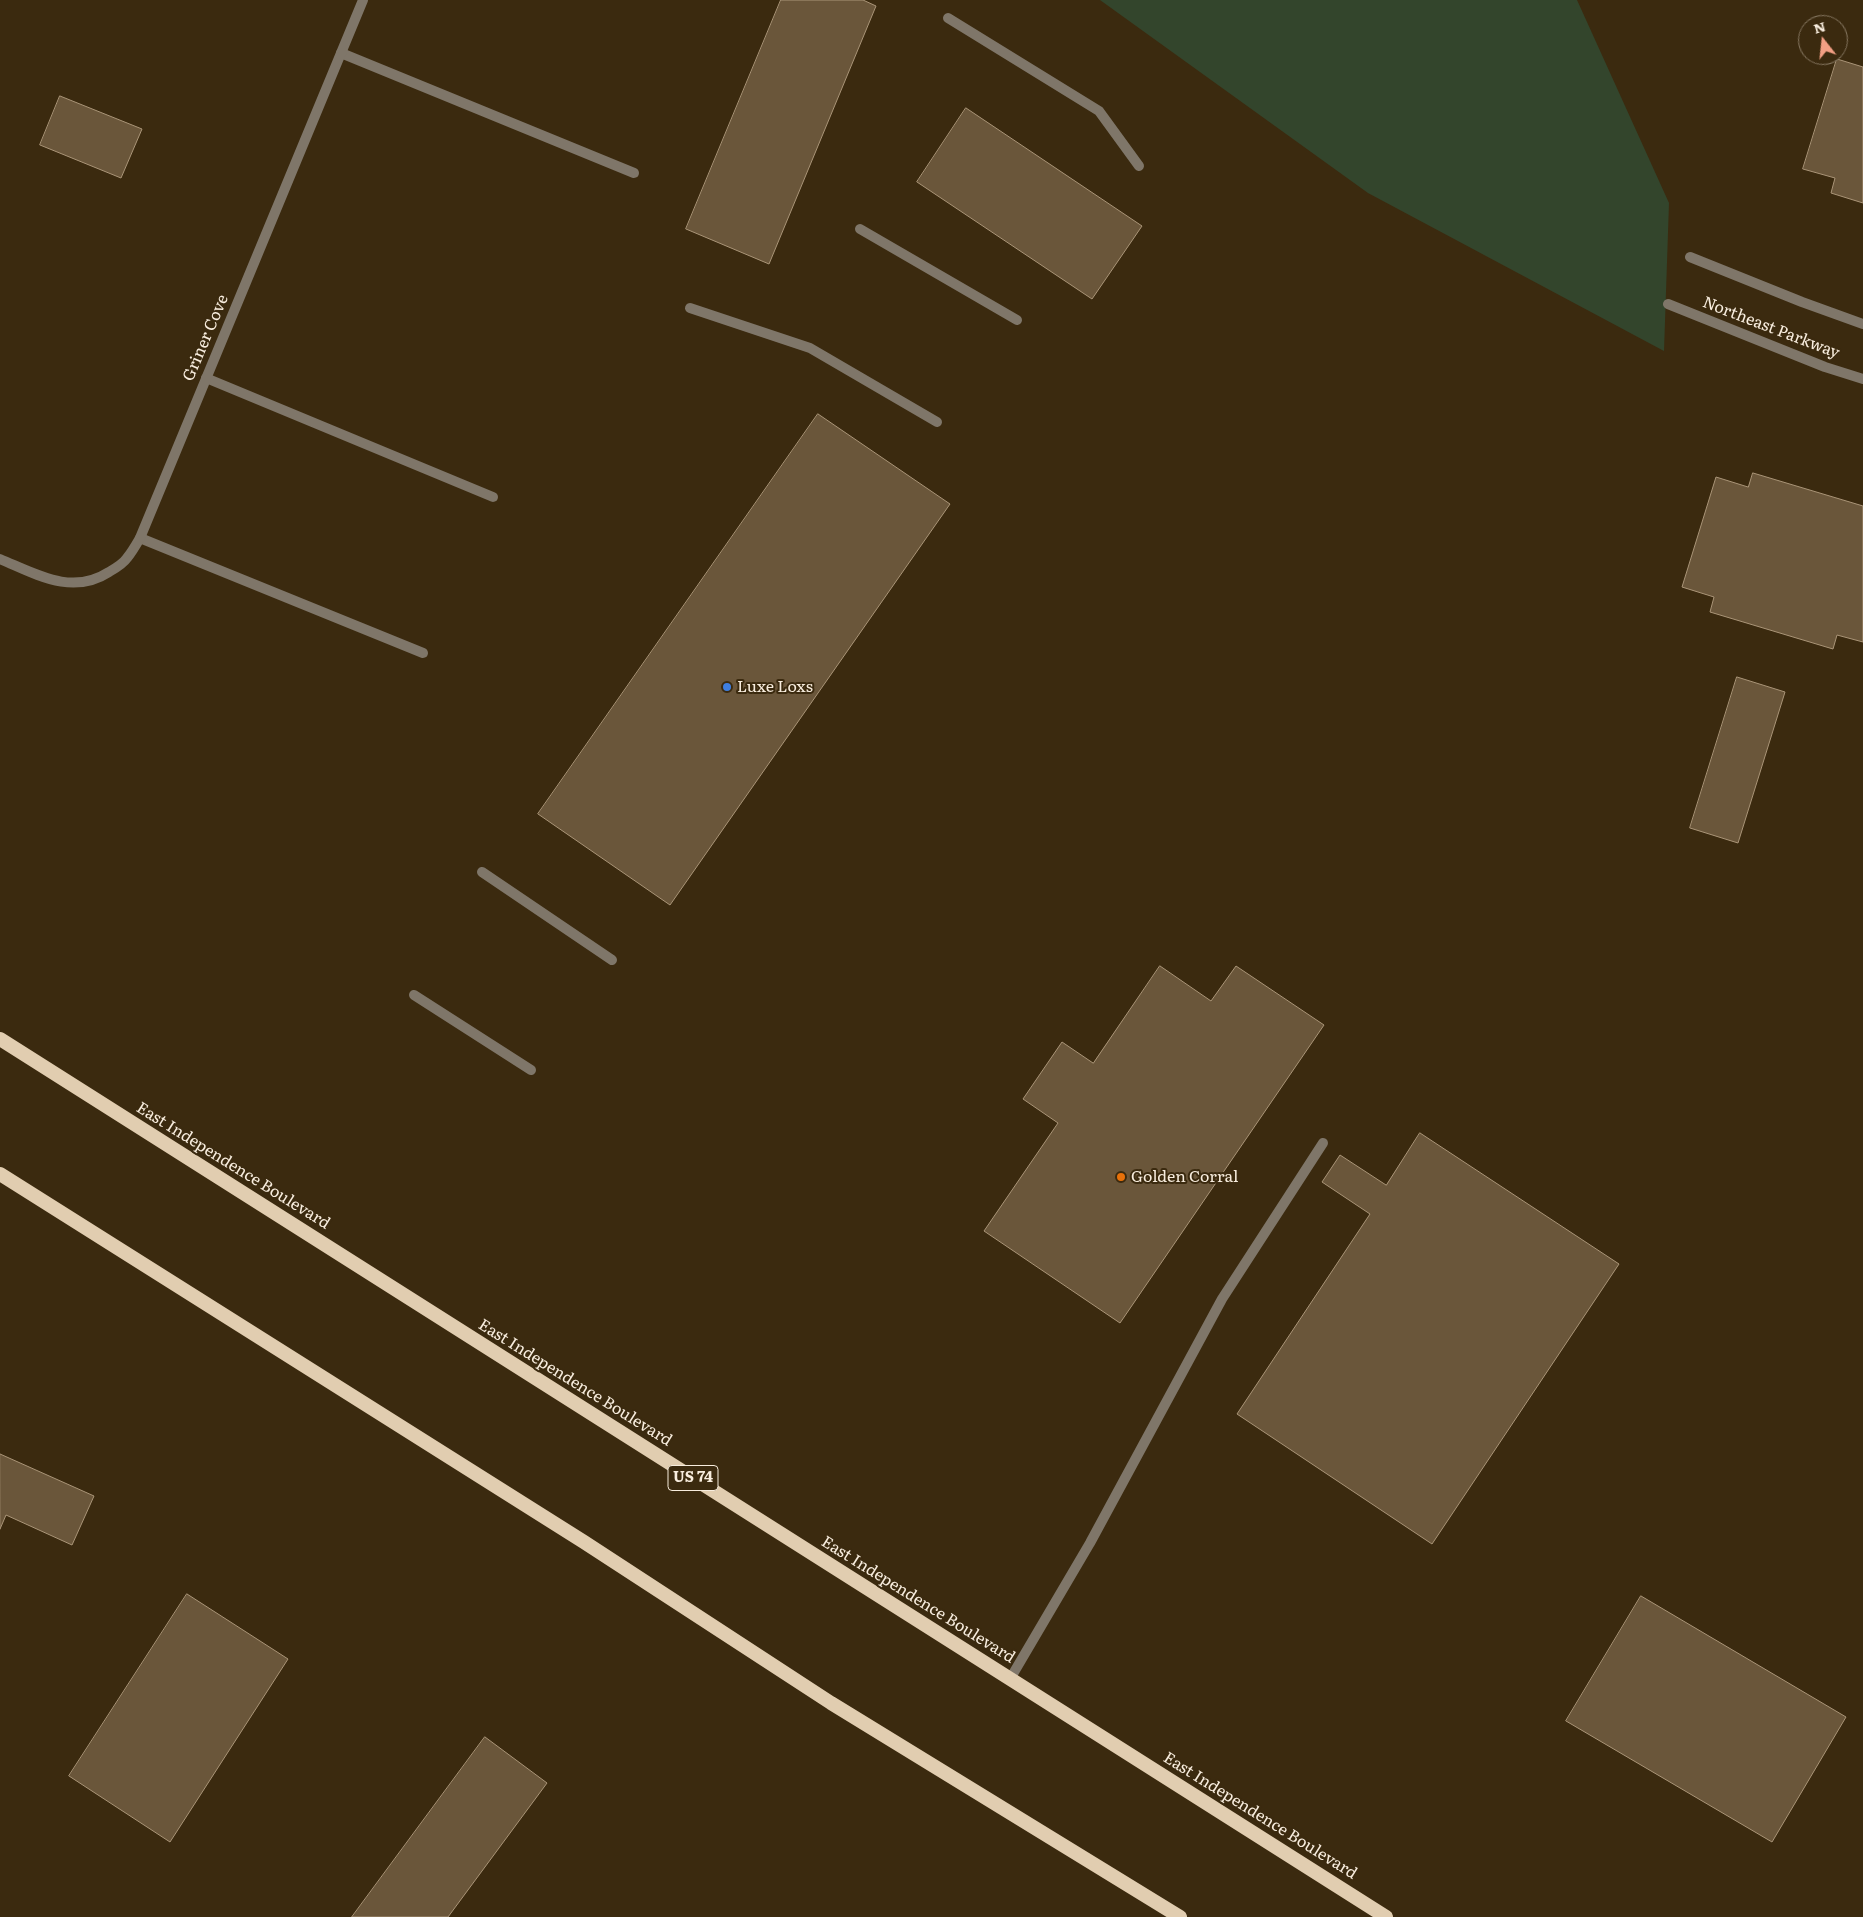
<!DOCTYPE html>
<html>
<head>
<meta charset="utf-8">
<style>
	body { margin:0 }
	#map { position:relative; width:1863px; height:1917px; overflow:hidden; background:#3b2a0f; font-family:Literata,serif }
	canvas { display:block }
	.north { position:absolute; left:1798px; top:15px; width:50px; height:50px; box-sizing:border-box; background:#3b2a0f; border:1px solid #877862; border-radius:50%; rotate:344deg; font-size:14px; font-weight:700; line-height:20px; text-align:center; color:#f8edde }
	.north::after { content:''; display:block; margin:auto; width:18px; height:22px; background:#f39f84; clip-path:polygon(50% 0,100% 100%,50% 72%,0 100%) }
</style>
</head>
<body>
<div id="map">
<canvas width="1863" height="1917"></canvas>
<div class="north">N</div>
</div>
<script>
const c = document.querySelector('canvas').getContext('2d');
c.lineJoin = 'round';
function fill(path, color) { c.fillStyle = color; c.fill(path, 'evenodd'); }
function stroke(path, color, width, dash) { c.strokeStyle = color; c.lineWidth = width; c.lineCap = dash ? 'butt' : 'round'; c.setLineDash(dash || []); c.stroke(path); }
function label(font, color, halo, rows, align = 'center') {
  c.font = font + ' Literata,serif'; c.lineWidth = 4; c.setLineDash([]); c.textBaseline = 'middle'; c.strokeStyle = halo; c.fillStyle = color; for (const [text, x, y, turn = 0] of rows) {
    c.save(); c.translate(x, y); c.rotate((+turn || 0) * Math.PI / 180); c.textAlign = isNaN(turn) ? turn : align; if (halo) c.strokeText(text, 0, 0); c.fillText(text, 0, 0); c.restore();
  }
}
fill(new Path2D(`
	M 1100,0 L 1577,0 L 1669,203 L 1664,351 L 1368,193 Z`), '#33452c');
const building = new Path2D(`
	M 781,0 L 863,0 L 876,6 L 769,264 L 686,229 Z
	M 1837,59 L 1863,67 L 1863,203 L 1831,193 L 1835,178 L 1803,169 Z
	M 60,96 L 142,129 L 121,178 L 40,145 Z
	M 966,108 L 1142,226 L 1092,299 L 917,182 Z
	M 818,414 L 950,504 L 670,905 L 538,814 Z
	M 1753,473 L 1863,506 L 1863,642 L 1837,635 L 1833,649 L 1710,612 L 1714,597 L 1682,587 L 1716,477 L 1748,487 Z
	M 1737,677 L 1785,692 L 1738,843 L 1690,828 Z
	M 1160,966 L 1211,1001 L 1236,966 L 1324,1025 L 1120,1323 L 984,1231 L 1058,1123 L 1023,1099 L 1062,1042 L 1093,1063 Z
	M 1420,1133 L 1619,1264 L 1432,1544 L 1237,1414 L 1370,1214 L 1322,1182 L 1340,1155 L 1386,1185 Z
	M 0,1454 L 94,1496 L 72,1545 L 6,1515 L 0,1529 Z
	M 187,1594 L 288,1659 L 170,1842 L 69,1776 Z
	M 1641,1596 L 1846,1717 L 1772,1842 L 1566,1721 Z
	M 485,1737 L 547,1783 L 448,1917 L 352,1917 Z`);
fill(building, '#6a563a');
stroke(building, '#aa9578', 1);
stroke(new Path2D(`
	M 948,18 L 1099,111 L 1139,166
	M 341,53 L 634,173
	M 860,229 L 1017,320
	M 690,308 L 810,348 L 937,422
	M 206,378 L 493,497
	M 140,538 L 423,653
	M 482,872 L 612,960
	M 414,995 L 531,1070
	M 1010,1679 L 1090,1543 L 1222,1299 L 1323,1143`), '#7f7669', 10);
stroke(new Path2D(`
	M 1690,257 L 1802,302 L 1863,324
	M 1668,304 L 1825,367 L 1863,379
	M 0,559 C 36,574 72,596 109,572 C 116,568 123,564 127,558 C 132,552 136,545 140,538 L 363,0`), '#7f7669', 10);
stroke(new Path2D(`
	M 0,1039 L 1386,1917
	M 0,1174 L 584,1542 L 831,1703 L 1180,1917`), '#e1cdb0', 14);
for (const [x, y, r, color] of [
	[727,687,5,"#3f7fe0"],
	[1121,1177,5,"#e8710a"]
]) { const dot = new Path2D(); dot.arc(x, y, r, 0, 2 * Math.PI); c.fillStyle = color; c.fill(dot); stroke(dot, '#3b2a0f', 2); }
for (const [x, y, w] of [
	[693,1478,50]
]) { const box = new Path2D(); box.roundRect(x - w / 2, y - 12.5, w, 25, 4); c.fillStyle = '#3b2a0f'; c.fill(box); stroke(box, '#f8edde', 1); }
label('bold 15px', '#f8edde', null, [
	["US 74",693,1478]
]);
label('16px', '#f8edde', '#3b2a0f', [
	["Northeast Parkway",1771,328,21],
	["Griner Cove",206,338,-67],
	["East Independence Boulevard",233,1166,32],
	["East Independence Boulevard",575,1383,32],
	["East Independence Boulevard",918,1600,32],
	["East Independence Boulevard",1260,1816,32]
]);
label('16px', '#f8edde', '#3b2a0f', [
	["Luxe Loxs",737,687],
	["Golden Corral",1131,1177]
], 'left');
</script>
</body>
</html>
